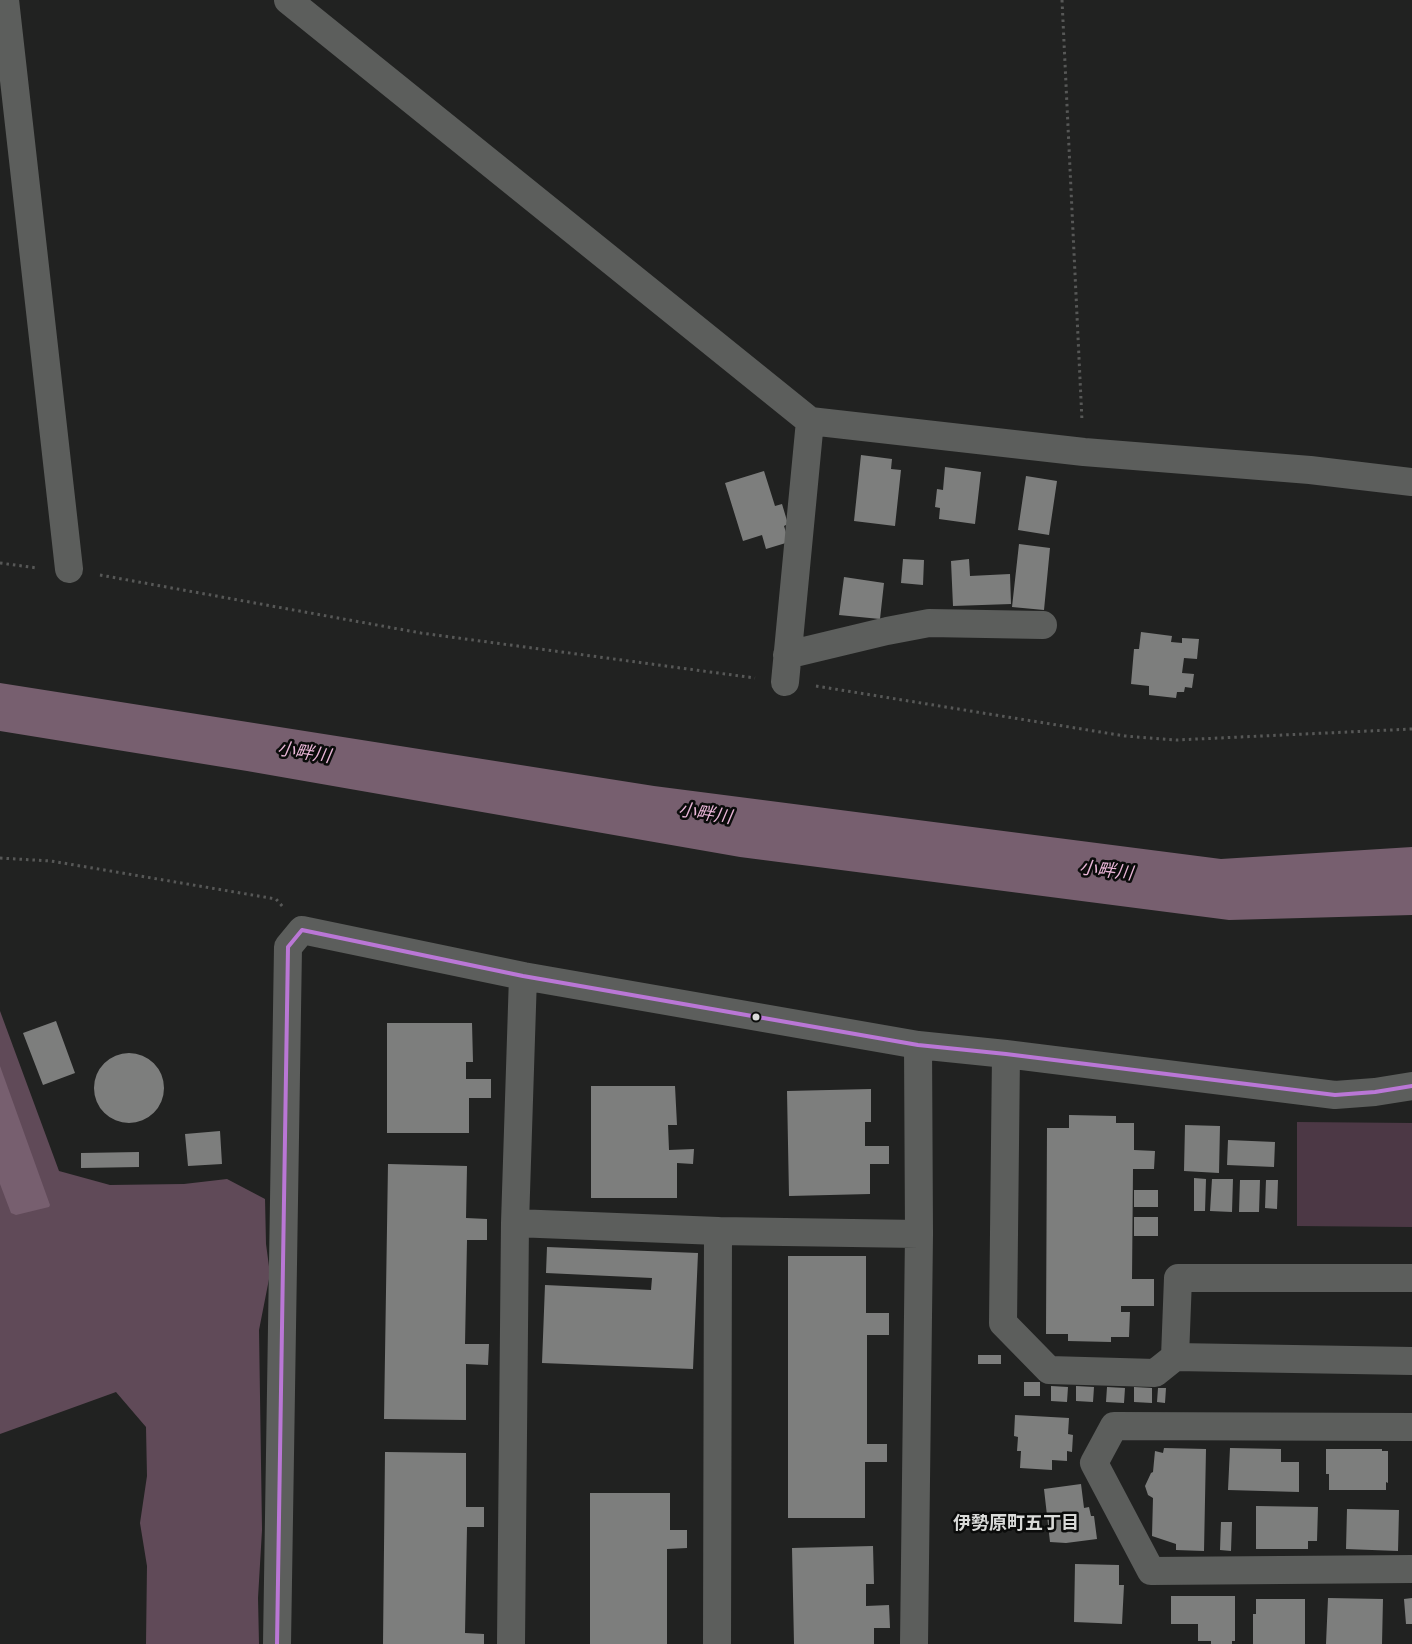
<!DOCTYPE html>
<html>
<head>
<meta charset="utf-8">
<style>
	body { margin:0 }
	canvas { display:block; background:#212221 }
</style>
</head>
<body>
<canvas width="1412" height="1644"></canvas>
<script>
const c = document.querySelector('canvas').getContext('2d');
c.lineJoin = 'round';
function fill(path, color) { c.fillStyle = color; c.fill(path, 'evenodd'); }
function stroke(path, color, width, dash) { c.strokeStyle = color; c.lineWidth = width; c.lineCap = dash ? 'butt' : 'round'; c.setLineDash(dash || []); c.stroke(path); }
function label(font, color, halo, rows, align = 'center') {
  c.font = font + ' "Roboto Serif","Noto Sans JP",serif'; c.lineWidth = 5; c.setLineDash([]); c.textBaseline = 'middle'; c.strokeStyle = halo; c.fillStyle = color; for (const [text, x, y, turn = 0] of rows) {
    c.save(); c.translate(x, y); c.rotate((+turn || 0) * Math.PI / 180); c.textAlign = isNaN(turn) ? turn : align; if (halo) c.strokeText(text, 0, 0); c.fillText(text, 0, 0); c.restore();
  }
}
fill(new Path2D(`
	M 1297,1122 L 1412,1123 L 1412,1227 L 1297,1226 Z`), '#4c3845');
fill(new Path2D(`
	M 0,1011 L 59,1171 L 110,1185 L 184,1184 L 227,1179 L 265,1199 L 266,1244 L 270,1274 L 259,1330 L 262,1530 L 258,1598 L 259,1644 L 146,1644 L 147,1566 L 140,1523 L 147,1476 L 146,1427 L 116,1392 L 0,1434 Z`), '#604a58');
fill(new Path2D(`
	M 0,683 L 654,786 L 1221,859 L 1412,847 L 1412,915 L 1229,920 L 740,857 L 247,771 L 0,731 Z
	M 0,1066 L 50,1205 L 49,1207 L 16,1215 L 11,1213 L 0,1184 Z`), '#775f6f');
fill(new Path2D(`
	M 861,455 L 892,459 L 891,469 L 901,470 L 895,526 L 854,521 Z
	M 945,467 L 981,472 L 975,524 L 939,519 L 940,508 L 935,507 L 937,489 L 943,490 Z
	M 764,471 L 775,506 L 782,504 L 788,524 L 784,526 L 789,542 L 766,549 L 762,535 L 743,541 L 725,483 Z
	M 1026,476 L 1057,481 L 1049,535 L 1018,530 Z
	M 1019,544 L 1050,548 L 1044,610 L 1012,607 Z
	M 903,559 L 924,560 L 923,585 L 901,583 Z
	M 969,559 L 970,576 L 1010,574 L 1011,604 L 953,606 L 951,561 Z
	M 844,577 L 884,583 L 880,619 L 839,615 Z
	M 1141,632 L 1172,636 L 1171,642 L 1182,643 L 1182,638 L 1199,639 L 1197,659 L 1184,658 L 1182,673 L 1194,674 L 1192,688 L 1185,687 L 1184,692 L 1177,692 L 1176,698 L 1149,695 L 1149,686 L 1131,684 L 1134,649 L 1139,649 Z
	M 56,1021 L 75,1073 L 43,1085 L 23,1033 Z
	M 387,1023 L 472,1023 L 473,1062 L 466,1062 L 466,1079 L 491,1079 L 491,1098 L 469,1098 L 469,1133 L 387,1133 Z
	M94 1088a35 35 0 1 1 70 0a35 35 0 1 1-70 0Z
	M 591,1086 L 675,1086 L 677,1125 L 668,1125 L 669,1150 L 694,1149 L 693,1164 L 677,1163 L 677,1198 L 591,1198 Z
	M 871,1089 L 871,1122 L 865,1122 L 865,1146 L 889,1146 L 889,1164 L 870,1164 L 870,1194 L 789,1196 L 787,1091 Z
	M 1069,1115 L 1116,1116 L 1116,1123 L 1134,1123 L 1134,1150 L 1155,1151 L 1154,1169 L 1133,1169 L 1132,1279 L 1154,1279 L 1154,1306 L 1121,1306 L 1121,1312 L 1130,1312 L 1129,1337 L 1111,1337 L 1111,1342 L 1068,1341 L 1068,1334 L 1046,1334 L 1047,1128 L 1069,1128 Z
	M 1185,1125 L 1220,1126 L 1219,1173 L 1184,1171 Z
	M 220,1131 L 222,1164 L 188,1166 L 185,1134 Z
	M 1228,1140 L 1275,1142 L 1274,1167 L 1227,1165 Z
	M 139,1152 L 139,1167 L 81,1168 L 81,1153 Z
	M 388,1164 L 467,1166 L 466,1218 L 487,1219 L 487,1240 L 467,1240 L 465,1344 L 489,1344 L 488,1365 L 466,1364 L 466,1420 L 384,1419 Z
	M 1194,1178 L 1206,1179 L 1205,1211 L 1194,1211 Z
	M 1212,1179 L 1233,1179 L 1232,1212 L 1210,1211 Z
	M 1240,1180 L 1260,1180 L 1259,1212 L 1239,1212 Z
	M 1266,1180 L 1278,1180 L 1277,1209 L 1265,1208 Z
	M 1134,1190 L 1158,1190 L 1158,1207 L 1134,1207 Z
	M 1134,1217 L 1158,1217 L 1158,1236 L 1134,1236 Z
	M 547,1247 L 698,1253 L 693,1369 L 542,1363 L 545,1285 L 651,1290 L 652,1278 L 546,1273 Z
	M 788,1256 L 866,1256 L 866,1313 L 889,1313 L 889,1335 L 867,1335 L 867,1444 L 887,1444 L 887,1462 L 865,1462 L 865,1518 L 788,1518 Z
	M 978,1355 L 1001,1355 L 1001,1364 L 978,1364 Z
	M 1024,1382 L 1040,1382 L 1040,1396 L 1024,1396 Z
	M 1051,1386 L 1068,1387 L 1067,1402 L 1051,1401 Z
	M 1076,1386 L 1094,1387 L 1093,1402 L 1076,1401 Z
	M 1107,1387 L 1125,1388 L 1124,1403 L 1106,1402 Z
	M 1134,1387 L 1152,1388 L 1152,1403 L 1134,1402 Z
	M 1158,1388 L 1166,1388 L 1165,1403 L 1157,1402 Z
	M 1015,1415 L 1069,1418 L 1068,1434 L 1073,1435 L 1072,1452 L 1067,1451 L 1067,1461 L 1052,1460 L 1052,1470 L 1020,1468 L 1021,1451 L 1017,1451 L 1018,1437 L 1014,1436 Z
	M 1164,1448 L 1206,1449 L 1204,1551 L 1176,1550 L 1176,1544 L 1152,1536 L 1153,1498 L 1148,1495 L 1145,1486 L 1151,1473 L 1153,1472 L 1155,1451 L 1163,1453 Z
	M 1230,1448 L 1281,1449 L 1281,1462 L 1299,1462 L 1299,1492 L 1228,1490 Z
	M 1326,1449 L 1382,1449 L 1382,1451 L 1388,1451 L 1388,1483 L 1386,1482 L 1386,1490 L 1329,1490 L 1329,1474 L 1326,1474 Z
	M 385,1452 L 466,1453 L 466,1507 L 484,1507 L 484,1527 L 467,1527 L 465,1633 L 484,1634 L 484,1644 L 383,1644 Z
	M 1081,1484 L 1084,1508 L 1089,1507 L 1091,1516 L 1094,1516 L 1097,1539 L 1066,1543 L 1050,1542 L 1044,1489 Z
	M 590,1493 L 670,1493 L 670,1530 L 687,1530 L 687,1548 L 667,1549 L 667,1644 L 590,1644 Z
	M 1256,1506 L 1318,1507 L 1317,1541 L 1308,1541 L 1308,1549 L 1256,1549 Z
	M 1347,1509 L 1399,1510 L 1398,1551 L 1346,1549 Z
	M 1221,1522 L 1232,1522 L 1231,1551 L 1220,1550 Z
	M 873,1546 L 874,1584 L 866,1584 L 866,1606 L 889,1605 L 890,1628 L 874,1628 L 874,1644 L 794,1644 L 792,1548 Z
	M 1075,1564 L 1119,1565 L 1119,1585 L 1124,1585 L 1122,1624 L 1074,1622 Z
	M 1171,1596 L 1235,1596 L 1235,1641 L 1232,1641 L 1232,1644 L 1211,1644 L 1211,1641 L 1198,1641 L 1198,1624 L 1171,1624 Z
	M 1328,1598 L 1383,1599 L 1382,1644 L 1326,1644 Z
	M 1412,1598 L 1412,1624 L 1406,1624 L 1404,1599 Z
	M 1256,1599 L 1305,1599 L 1305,1644 L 1253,1644 L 1253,1614 L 1256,1614 Z`), '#7d7e7d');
stroke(new Path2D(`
	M 1062,0 L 1082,421
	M 0,563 L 37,568
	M 100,575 L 421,633 L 755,678
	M 816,686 L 1125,736 L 1176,740 L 1412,729
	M 0,858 L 51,861 L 276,899 L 283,907`), '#575857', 3, [2.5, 4]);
stroke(new Path2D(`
	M 5,0 L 69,569
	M 288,0 L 810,421 L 1084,452 L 1310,470 L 1412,482
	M 787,655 L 887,631 L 929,623 L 1043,625
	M 785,682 L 810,421
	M 1006,1054 L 1003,1323 L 1049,1370 L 1155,1373 L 1175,1357 L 1412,1361
	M 515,1223 L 718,1231 L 717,1644
	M 718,1231 L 919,1234
	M 1175,1357 L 1178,1278 L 1412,1278
	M 1412,1427 L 1114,1426 L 1094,1463 L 1151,1571 L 1412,1569
	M 277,1644 L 288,947 L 302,930 L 523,976 L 918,1045 L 1006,1054 L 1335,1095 L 1375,1092 L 1412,1086
	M 511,1644 L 515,1223 L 523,976
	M 914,1644 L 919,1234 L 918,1045`), '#5c5e5c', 28);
stroke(new Path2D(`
	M 277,1644 L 288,947 L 302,930 L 523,976 L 918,1045 L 1006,1054 L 1335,1095 L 1375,1092 L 1412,1086`), '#ba77d6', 4);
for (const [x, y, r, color] of [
	[756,1017,4.5,"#dadbd9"]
]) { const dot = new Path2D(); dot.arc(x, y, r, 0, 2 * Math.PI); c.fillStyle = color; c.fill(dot); stroke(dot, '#0b0c0b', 2); }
label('italic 18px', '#e9b5d7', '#0b0c0b', [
	["小畔川",304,753,9],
	["小畔川",705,814,9],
	["小畔川",1106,871,7]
]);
label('bold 18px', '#dadbd9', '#0b0c0b', [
	["伊勢原町五丁目",1016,1524]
]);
</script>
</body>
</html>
